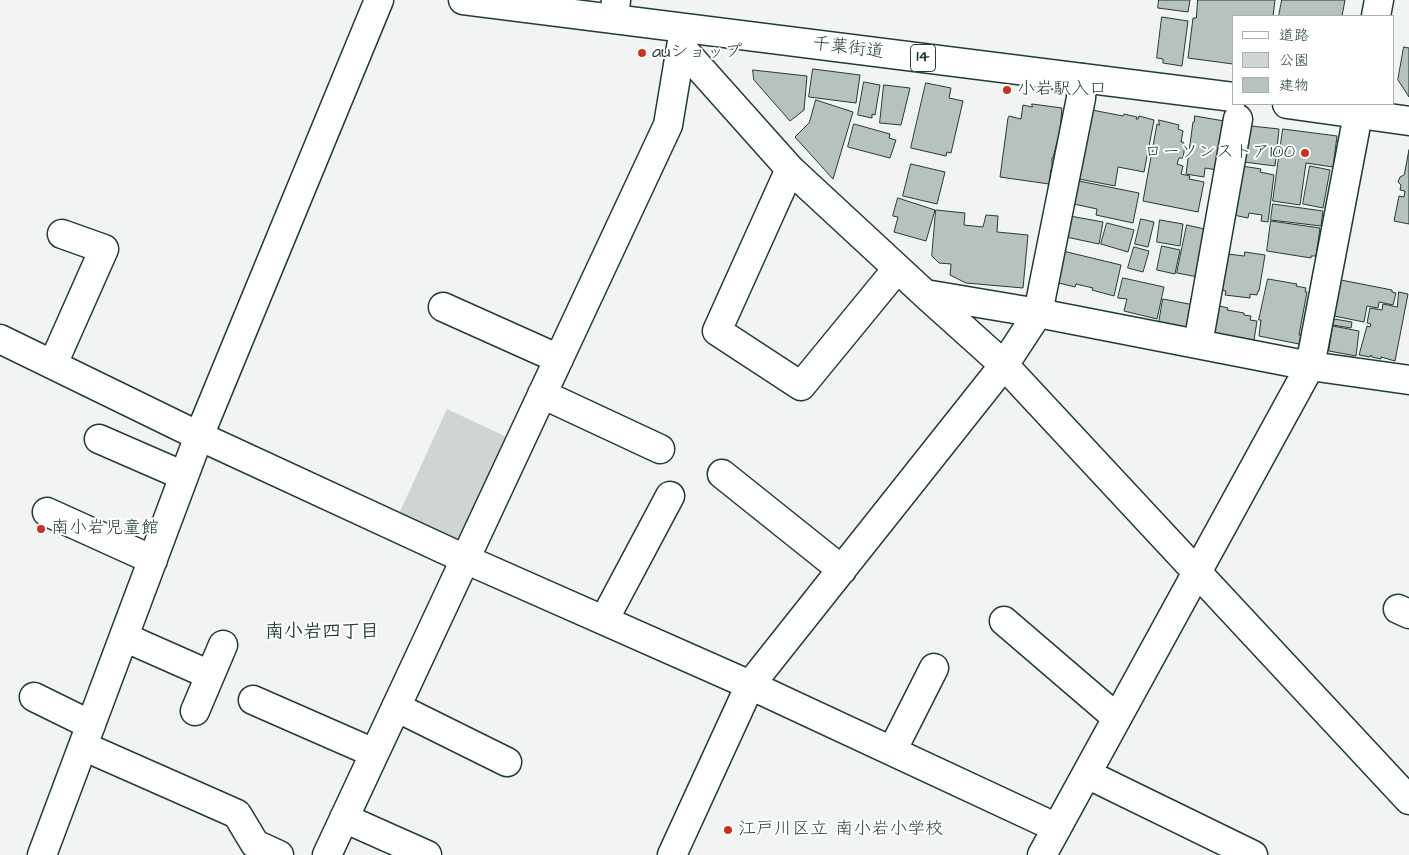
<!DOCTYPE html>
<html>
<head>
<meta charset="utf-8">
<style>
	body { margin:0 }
	#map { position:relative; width:1409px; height:855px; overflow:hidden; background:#f2f3f3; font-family:"Architects Daughter","Klee One",sans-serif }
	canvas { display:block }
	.legend { position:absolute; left:1232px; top:15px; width:162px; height:90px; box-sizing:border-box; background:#fff; border:1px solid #a5b1ae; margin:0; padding:6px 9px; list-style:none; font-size:15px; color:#1f3d34 }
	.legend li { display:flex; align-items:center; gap:10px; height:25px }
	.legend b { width:25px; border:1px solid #a5b1ae }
</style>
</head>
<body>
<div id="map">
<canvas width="1409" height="855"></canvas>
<ul class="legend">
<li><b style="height:6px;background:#fff"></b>道路</li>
<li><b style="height:14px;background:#ced5d3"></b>公園</li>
<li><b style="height:14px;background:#b7c1bd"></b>建物</li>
</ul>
</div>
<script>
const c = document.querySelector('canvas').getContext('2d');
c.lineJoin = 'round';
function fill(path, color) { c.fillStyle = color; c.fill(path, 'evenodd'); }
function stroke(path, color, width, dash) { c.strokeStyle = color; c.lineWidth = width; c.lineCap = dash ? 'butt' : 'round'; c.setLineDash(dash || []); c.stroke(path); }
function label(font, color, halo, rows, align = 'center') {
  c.font = font + ' "Architects Daughter","Klee One",sans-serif'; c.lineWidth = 4; c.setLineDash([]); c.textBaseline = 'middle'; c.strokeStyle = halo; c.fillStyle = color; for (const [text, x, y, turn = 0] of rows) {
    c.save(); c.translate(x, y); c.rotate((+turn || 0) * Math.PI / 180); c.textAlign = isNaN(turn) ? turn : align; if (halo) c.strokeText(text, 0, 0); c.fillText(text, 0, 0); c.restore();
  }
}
fill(new Path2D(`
	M 447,409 L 511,439 L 461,547 L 397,518 Z`), '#ced5d3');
const building = new Path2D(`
	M 1159,0 L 1190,0 L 1188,12 L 1158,8 Z
	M 1198,0 L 1275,0 L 1273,16 L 1233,16 L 1233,64 L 1188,58 L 1193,18 L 1196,18 Z
	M 1282,0 L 1345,0 L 1342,16 L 1279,16 Z
	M 1162,17 L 1188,21 L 1182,66 L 1163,63 L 1163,59 L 1157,58 Z
	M 1404,47 L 1409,48 L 1409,97 L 1398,80 Z
	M 813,69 L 860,75 L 856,103 L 809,97 Z
	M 753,70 L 807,76 L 804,110 L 790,121 L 754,80 Z
	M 864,82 L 880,85 L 875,115 L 872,114 L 872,118 L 858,115 Z
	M 926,83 L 951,88 L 949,98 L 963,101 L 951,153 L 947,152 L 946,156 L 911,148 Z
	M 884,85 L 910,88 L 901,125 L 880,123 Z
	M 816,100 L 853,112 L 833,179 L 795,137 L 809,123 Z
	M 1032,104 L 1062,108 L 1060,130 L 1053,158 L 1052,158 L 1052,169 L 1051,169 L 1049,184 L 1000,177 L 1008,118 L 1009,116 L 1021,119 L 1023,105 L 1032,107 Z
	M 1092,110 L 1123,116 L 1124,114 L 1137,117 L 1136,119 L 1138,119 L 1139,116 L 1154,120 L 1144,172 L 1118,167 L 1115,186 L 1074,178 Z
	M 1195,116 L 1230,122 L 1223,171 L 1205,168 L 1204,177 L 1186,174 L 1193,122 L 1194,122 Z
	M 1159,120 L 1179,125 L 1178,129 L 1183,131 L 1181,142 L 1183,142 L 1185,145 L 1183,158 L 1179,158 L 1177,164 L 1183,166 L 1181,174 L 1190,176 L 1189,179 L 1204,182 L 1198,212 L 1143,201 L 1157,124 L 1159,125 Z
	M 854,124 L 890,134 L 889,138 L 896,140 L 890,158 L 848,147 Z
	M 1251,126 L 1279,129 L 1275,166 L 1244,162 Z
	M 1283,129 L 1337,136 L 1333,167 L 1306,163 L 1300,205 L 1273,201 Z
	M 1409,150 L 1409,224 L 1394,221 L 1399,196 L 1404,197 L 1405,191 L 1400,190 L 1401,185 L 1398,182 L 1400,177 L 1404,175 Z
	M 911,164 L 945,172 L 937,204 L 903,196 Z
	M 1242,166 L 1261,169 L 1260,172 L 1274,175 L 1268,222 L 1261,221 L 1262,215 L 1249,213 L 1248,218 L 1238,216 L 1232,212 Z
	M 1310,166 L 1330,170 L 1323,208 L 1303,204 Z
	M 1074,180 L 1139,193 L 1133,223 L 1096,215 L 1097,209 L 1069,203 Z
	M 898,198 L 935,210 L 926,241 L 894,232 L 898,217 L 893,216 Z
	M 1273,204 L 1323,211 L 1321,226 L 1271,220 Z
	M 936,210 L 965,213 L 964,225 L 983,227 L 986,215 L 998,216 L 997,232 L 1028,235 L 1023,288 L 966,283 L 950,275 L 951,264 L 939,263 L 932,256 Z
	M 1070,216 L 1103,222 L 1099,244 L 1066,237 Z
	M 1141,219 L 1154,222 L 1148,247 L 1135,244 Z
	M 1160,220 L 1183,224 L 1180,246 L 1157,242 Z
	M 1271,221 L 1320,228 L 1316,256 L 1311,256 L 1311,258 L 1267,251 Z
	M 1107,223 L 1134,230 L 1128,252 L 1101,244 Z
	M 1187,225 L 1213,231 L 1203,278 L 1177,273 Z
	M 1162,246 L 1180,250 L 1175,274 L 1157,270 Z
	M 1134,247 L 1149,251 L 1143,272 L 1128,268 Z
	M 1063,251 L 1121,265 L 1114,296 L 1092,290 L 1093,288 L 1076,284 L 1075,287 L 1055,282 Z
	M 1245,252 L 1265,255 L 1259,291 L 1258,291 L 1257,295 L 1250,294 L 1250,298 L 1225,295 L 1226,291 L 1218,290 L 1221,263 L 1227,264 L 1228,254 L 1244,256 Z
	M 1123,278 L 1164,287 L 1157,319 L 1124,311 L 1127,299 L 1118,298 Z
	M 1268,279 L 1297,284 L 1296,286 L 1306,288 L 1305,292 L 1307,292 L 1299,335 L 1301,335 L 1299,344 L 1259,336 L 1261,320 L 1259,320 Z
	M 1341,280 L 1392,290 L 1392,292 L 1396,293 L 1393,305 L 1379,302 L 1378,308 L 1367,306 L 1364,322 L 1334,316 Z
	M 1399,292 L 1408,294 L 1395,361 L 1381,357 L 1381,359 L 1372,357 L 1371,355 L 1370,357 L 1359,355 L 1367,326 L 1370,327 L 1371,324 L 1367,323 L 1370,308 L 1382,310 L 1383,304 L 1397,307 Z
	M 1163,299 L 1194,305 L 1190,328 L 1159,323 Z
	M 1215,305 L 1228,308 L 1227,310 L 1244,313 L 1244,315 L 1251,316 L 1250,320 L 1257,321 L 1254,340 L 1247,339 L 1247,341 L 1215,336 L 1216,332 L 1211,331 Z
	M 1334,319 L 1352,322 L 1351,328 L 1333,325 Z
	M 1333,326 L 1359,331 L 1356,356 L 1329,351 Z`);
fill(building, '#b7c1bd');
stroke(building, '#1f3d34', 1);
const minor = new Path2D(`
	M 1376,16 L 1379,0
	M 614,18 L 616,0
	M 681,47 L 790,169 L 925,294 L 1038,313 L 1310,366 L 1409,380
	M 790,169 L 717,331 L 801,386 L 897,269
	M 925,294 L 1004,365 L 1409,800
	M 443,307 L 559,359
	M 0,339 L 199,436 L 465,559 L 750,685 L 1057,828
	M 1198,344 L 1238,119
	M 53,364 L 104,249 L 62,234
	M 542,394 L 660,449
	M 99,439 L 184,476
	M 722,474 L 842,570
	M 47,512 L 153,560
	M 1398,609 L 1409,614
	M 604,620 L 670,496
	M 1004,621 L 1117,718
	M 124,637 L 210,675
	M 34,697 L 91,725
	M 253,700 L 374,753
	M 396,707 L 507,762
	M 195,711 L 223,645
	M 83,746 L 237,814 L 255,844 L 279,855
	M 892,751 L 934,668
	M 1087,774 L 1253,855
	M 344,818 L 427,855
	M 42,855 L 199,436 L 379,0
	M 327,855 L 668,125 L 684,29
	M 672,855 L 750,685 L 1004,365 L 1038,313 L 1081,98 L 1082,78
	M 1042,855 L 1310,366 L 1360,104`);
const highway = new Path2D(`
	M 463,0 L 1233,97
	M 1287,104 L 1409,121`);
stroke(minor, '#1f3d34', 31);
stroke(highway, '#1f3d34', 31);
stroke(minor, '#fff', 28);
stroke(highway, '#fff', 28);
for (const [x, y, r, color] of [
	[642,53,5,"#c8321e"],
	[1007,90,5,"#c8321e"],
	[1305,153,5,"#c8321e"],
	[41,529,5,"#c8321e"],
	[728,830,5,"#c8321e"]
]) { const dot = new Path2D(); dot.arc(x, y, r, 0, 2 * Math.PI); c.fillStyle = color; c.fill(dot); stroke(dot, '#fff', 2); }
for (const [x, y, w] of [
	[923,58,25]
]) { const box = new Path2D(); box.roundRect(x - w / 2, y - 13.5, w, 27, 4); c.fillStyle = '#fff'; c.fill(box); stroke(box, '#1f3d34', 1); }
label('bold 16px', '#1f3d34', null, [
	["14",923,58]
]);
label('18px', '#1f3d34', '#fff', [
	["千葉街道",848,49,7]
]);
label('18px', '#1f3d34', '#fff', [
	["auショップ",652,53],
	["小岩駅入口",1017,90],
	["ローソンストア100",1295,153,"right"],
	["南小岩児童館",51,529],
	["江戸川区立 南小岩小学校",738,830]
], 'left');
label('bold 19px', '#1f3d34', '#fff', [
	["南小岩四丁目",322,633]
]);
</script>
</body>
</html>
